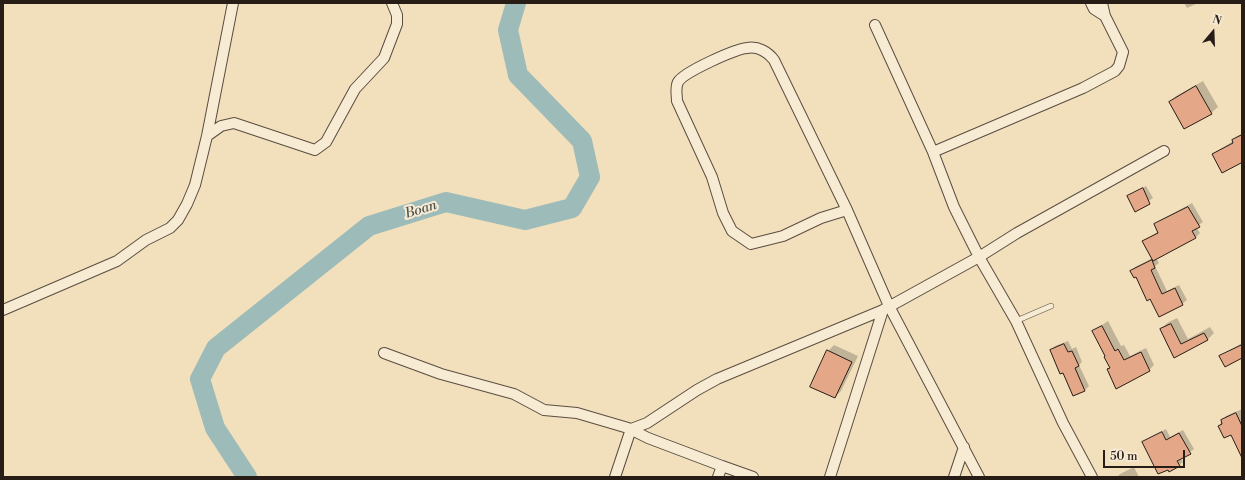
<!DOCTYPE html>
<html>
<head>
<meta charset="utf-8">
<style>
	body { margin:0 }
	#map { position:relative; width:1245px; height:480px; overflow:hidden; background:#f2e0bd; font-family:"Libre Bodoni",serif }
	canvas { display:block }
	.frame { position:absolute; inset:0; border:4px solid #281c16; pointer-events:none }
	.north { position:absolute; left:1193px; top:12px; width:40px; height:40px; -webkit-text-stroke:3px #f7ebd4; paint-order:stroke; rotate:19deg; font-size:11px; font-weight:700; line-height:16px; text-align:center; color:#281c16 }
	.north::after { content:''; display:block; margin:auto; width:14px; height:18px; background:#281c16; clip-path:polygon(50% 0,100% 100%,50% 72%,0 100%) }
	.scale { position:absolute; left:1103px; top:450px; width:82px; height:18px; box-sizing:border-box; border:2px solid #281c16; border-top:0; padding-left:5px; font-size:12px; line-height:14px; white-space:nowrap; color:#281c16; -webkit-text-stroke:3px #f7ebd4; paint-order:stroke }
</style>
</head>
<body>
<div id="map">
<canvas width="1245" height="480"></canvas>
<div class="frame"></div>
<div class="north">N</div>
<div class="scale">50 m</div>
</div>
<script>
const c = document.querySelector('canvas').getContext('2d');
c.lineJoin = 'round';
function fill(path, color) { c.fillStyle = color; c.fill(path, 'evenodd'); }
function stroke(path, color, width, dash) { c.strokeStyle = color; c.lineWidth = width; c.lineCap = dash ? 'butt' : 'round'; c.setLineDash(dash || []); c.stroke(path); }
function label(font, color, halo, rows, align = 'center') {
  c.font = font + ' "Libre Bodoni",serif'; c.lineWidth = 4; c.setLineDash([]); c.textBaseline = 'middle'; c.strokeStyle = halo; c.fillStyle = color; for (const [text, x, y, turn = 0] of rows) {
    c.save(); c.translate(x, y); c.rotate((+turn || 0) * Math.PI / 180); c.textAlign = isNaN(turn) ? turn : align; if (halo) c.strokeText(text, 0, 0); c.fillText(text, 0, 0); c.restore();
  }
}
fill(new Path2D(`
	M 1184,3 L 1198,3 L 1187,8 Z
	M 1203,81 L 1218,107 L 1211,113 L 1170,102 L 1176,96 Z
	M 1242,134 L 1242,162 L 1213,154 L 1233,141 L 1237,136 Z
	M 1146,186 L 1153,198 L 1135,210 L 1128,197 Z
	M 1192,203 L 1203,222 L 1196,227 L 1200,233 L 1196,237 L 1156,258 L 1159,263 L 1155,266 L 1167,291 L 1179,285 L 1187,300 L 1182,304 L 1160,315 L 1136,276 L 1131,271 L 1135,267 L 1153,258 L 1143,241 L 1159,231 L 1155,225 L 1159,221 Z
	M 1177,318 L 1188,339 L 1210,327 L 1214,333 L 1207,340 L 1175,356 L 1161,329 L 1167,323 Z
	M 1108,321 L 1121,346 L 1124,345 L 1130,356 L 1146,348 L 1154,365 L 1149,370 L 1108,370 L 1110,367 L 1093,331 Z
	M 1068,341 L 1072,349 L 1076,347 L 1082,362 L 1079,365 L 1089,386 L 1085,390 L 1063,372 L 1051,351 L 1055,346 Z
	M 1242,343 L 1242,358 L 1226,365 L 1221,356 Z
	M 834,345 L 858,356 L 841,391 L 835,397 L 828,351 Z
	M 1242,409 L 1242,452 L 1232,434 L 1219,426 L 1226,416 Z
	M 1166,429 L 1170,437 L 1183,430 L 1194,449 L 1181,458 L 1183,462 L 1179,465 L 1143,442 Z
	M 1134,467 L 1139,477 L 1117,477 L 1120,474 Z`), '#0003');
stroke(new Path2D(`
	M 247,477 L 215,428 L 200,379 L 216,348 L 369,226 L 446,202 L 525,220 L 572,208 L 590,177 L 582,141 L 518,75 L 508,30 L 516,3`), '#9dbbb8', 20);
const building = new Path2D(`
	M 1196,86 L 1212,114 L 1184,129 L 1169,102 Z
	M 1242,135 L 1242,164 L 1241,163 L 1222,173 L 1212,154 L 1233,143 L 1232,140 Z
	M 1143,188 L 1150,204 L 1135,212 L 1127,196 Z
	M 1188,207 L 1200,227 L 1192,231 L 1196,238 L 1153,261 L 1142,241 L 1158,233 L 1154,224 Z
	M 1152,260 L 1155,268 L 1151,270 L 1162,294 L 1175,288 L 1183,305 L 1159,317 L 1150,299 L 1147,301 L 1136,277 L 1134,278 L 1130,271 Z
	M 1171,324 L 1181,344 L 1204,333 L 1208,340 L 1174,358 L 1160,329 Z
	M 1102,326 L 1115,351 L 1118,349 L 1124,360 L 1141,352 L 1150,371 L 1116,389 L 1107,369 L 1110,368 L 1104,357 L 1105,356 L 1092,331 Z
	M 1064,344 L 1068,352 L 1072,351 L 1079,366 L 1075,368 L 1085,391 L 1073,396 L 1063,373 L 1060,374 L 1050,350 Z
	M 1242,345 L 1242,358 L 1225,367 L 1219,356 Z
	M 827,350 L 852,362 L 835,398 L 810,387 Z
	M 1236,413 L 1242,426 L 1242,458 L 1231,435 L 1224,438 L 1218,426 L 1222,424 L 1221,420 Z
	M 1162,432 L 1166,440 L 1179,433 L 1191,454 L 1177,461 L 1180,466 L 1169,472 L 1168,470 L 1158,474 L 1142,442 Z`);
fill(building, '#e4a787');
stroke(building, '#281c16', 1);
const lane = new Path2D(`
	M 1016,321 L 1051,306`);
const street = new Path2D(`
	M 1091,3 L 1094,9 L 1105,16
	M 875,25 L 933,152 L 954,207 L 979,257 L 1016,321 L 1063,423 L 1092,477
	M 207,136 L 221,126 L 234,123 L 315,150 L 326,142 L 355,89 L 384,58 L 397,24 L 397,15 L 392,3
	M 933,152 L 1083,88 L 1115,71 L 1119,66 L 1123,52 L 1105,16 L 1102,3
	M 847,210 L 821,218 L 783,236 L 751,244 L 732,231 L 723,213 L 712,177 L 677,101 C 677,95 675,88 678,82 C 684,72 735,49 747,48 C 758,46 768,52 774,60 L 847,210 L 889,306 L 979,477
	M 3,310 L 117,261 L 146,240 L 170,228 L 178,220 L 187,204 L 195,185 L 207,136 L 233,3
	M 384,353 L 441,374 L 514,394 L 544,410 L 577,413 L 628,428 L 648,438 L 722,466
	M 615,477 L 631,429 L 647,423 L 697,390 L 717,379 L 883,310 L 979,257 L 1017,233 L 1164,151
	M 718,477 L 722,466 L 753,477
	M 830,477 L 883,310
	M 954,477 L 964,447`);
stroke(lane, '#5a4d40', 6);
stroke(street, '#5a4d40', 12);
stroke(lane, '#f7ebd4', 5);
stroke(street, '#f7ebd4', 10);
label('italic 14px', '#51544f', '#f7ebd4', [
	["Boan",421,210,-17]
]);
</script>
</body>
</html>
